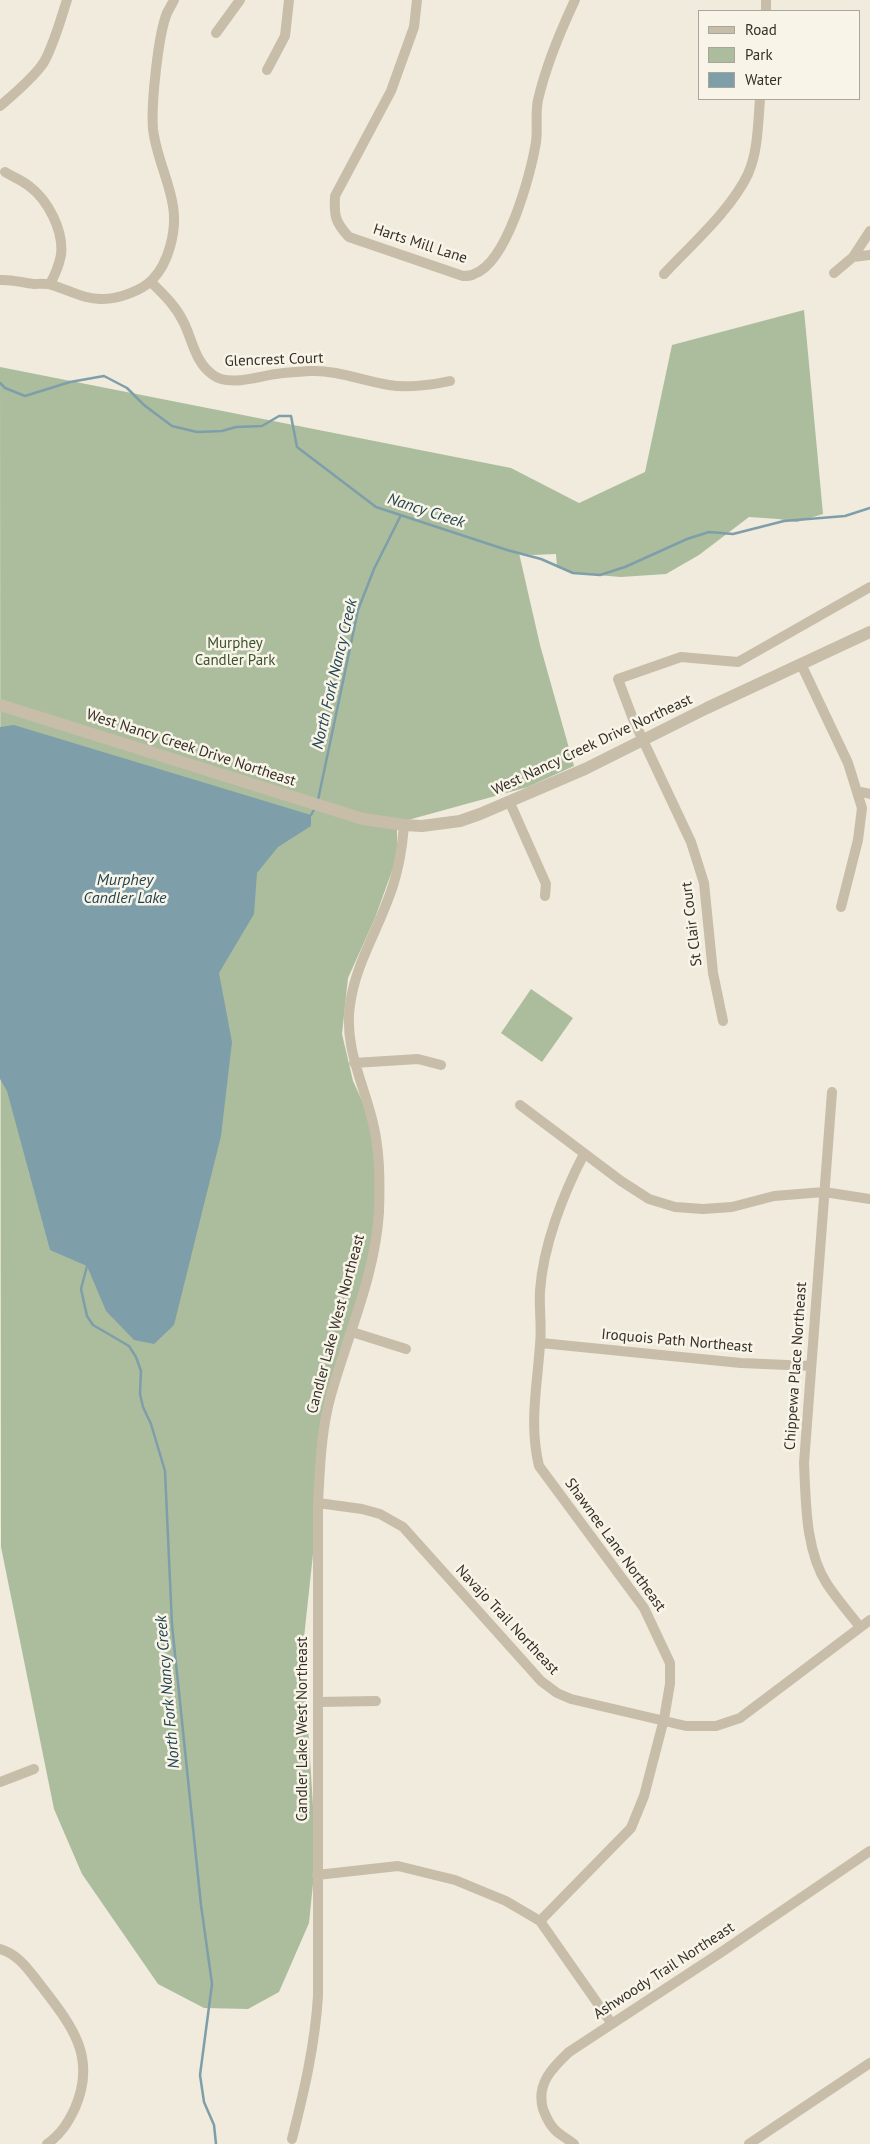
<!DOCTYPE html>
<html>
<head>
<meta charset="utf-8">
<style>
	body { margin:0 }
	#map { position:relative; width:870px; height:2144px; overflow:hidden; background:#f0ebdc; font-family:"PT Sans",sans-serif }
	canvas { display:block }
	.legend { position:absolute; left:698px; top:10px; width:162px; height:90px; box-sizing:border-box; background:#f8f4e8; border:1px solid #aaa59b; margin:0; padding:6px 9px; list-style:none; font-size:15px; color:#352f28 }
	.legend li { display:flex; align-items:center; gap:10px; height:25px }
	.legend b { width:25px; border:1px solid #aaa59b }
</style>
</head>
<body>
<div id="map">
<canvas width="870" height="2144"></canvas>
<ul class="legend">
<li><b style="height:6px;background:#c7bda9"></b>Road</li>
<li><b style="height:14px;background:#acbd9e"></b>Park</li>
<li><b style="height:14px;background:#7e9eaa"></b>Water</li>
</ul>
</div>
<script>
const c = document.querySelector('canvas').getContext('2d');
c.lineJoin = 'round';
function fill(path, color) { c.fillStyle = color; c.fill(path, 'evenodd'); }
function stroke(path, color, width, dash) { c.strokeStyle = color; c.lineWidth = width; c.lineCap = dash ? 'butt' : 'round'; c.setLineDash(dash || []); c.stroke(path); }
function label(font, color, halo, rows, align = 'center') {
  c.font = font + ' "PT Sans",sans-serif'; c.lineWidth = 5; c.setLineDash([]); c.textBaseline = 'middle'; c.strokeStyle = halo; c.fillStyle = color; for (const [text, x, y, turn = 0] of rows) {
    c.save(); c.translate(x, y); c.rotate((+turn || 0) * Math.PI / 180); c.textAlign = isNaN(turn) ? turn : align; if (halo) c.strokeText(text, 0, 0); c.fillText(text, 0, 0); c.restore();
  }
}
fill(new Path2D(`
	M 804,310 L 823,514 L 797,522 L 778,519 L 749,517 L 699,555 L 666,574 L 621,577 L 571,573 L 557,567 L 556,554 L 532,555 L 519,553 L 540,645 L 574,766 L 528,787 L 397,823 L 397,857 L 375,918 L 348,978 L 342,1034 L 353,1081 L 376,1131 L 379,1209 L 370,1255 L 338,1367 L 323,1461 L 303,1647 L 316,1854 L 309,1923 L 279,1992 L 248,2009 L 204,2008 L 158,1984 L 82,1874 L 54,1809 L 1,1547 L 0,367 L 511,468 L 579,503 L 645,472 L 672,345 Z
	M 531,989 L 573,1018 L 542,1062 L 501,1033 Z`), '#acbd9e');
fill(new Path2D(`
	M 14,725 L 311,815 L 311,826 L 278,847 L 257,873 L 254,914 L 219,973 L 232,1042 L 221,1136 L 174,1325 L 154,1344 L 134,1340 L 106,1311 L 87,1266 L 50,1250 L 7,1091 L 0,1079 L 0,727 Z`), '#7e9eaa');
stroke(new Path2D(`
	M 0,383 L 5,388 L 25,396 L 70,382 L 104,376 L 127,388 L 144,405 L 172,426 L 197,432 L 222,431 L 236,427 L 262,426 L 279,416 L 291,416 L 297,447 L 376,507 L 507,550 L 541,559 L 573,573 L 600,575 L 625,567 L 687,539 L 709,532 L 733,534 L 784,521 L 845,516 L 870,508
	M 318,800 L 358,610 L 374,569 L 401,515
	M 311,815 L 315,808
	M 87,1266 L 81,1289 L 87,1316 L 93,1325 L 129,1346 L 136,1357 L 141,1371 L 140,1394 L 143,1407 L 151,1424 L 165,1471 L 172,1625 L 201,1905 L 212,1984 L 200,2075 L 204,2102 L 214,2125 L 216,2144`), '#7e9eaa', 2.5);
stroke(new Path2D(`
	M 417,0 L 414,27 L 391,91 L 335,196 C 334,216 335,222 349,237 L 463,276 C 466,276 471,276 474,274 C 507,263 531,174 536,142 C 538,129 535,114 538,100 C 546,65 560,32 575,0
	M 766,11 L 766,0
	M 216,33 L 240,0
	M 267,70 L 285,36 L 289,0
	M 0,106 C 14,94 30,81 42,65 C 52,51 61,18 67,0
	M 5,172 C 13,177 22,180 29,186 C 48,200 64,231 61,255 C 59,265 55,275 50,284
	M 853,257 L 870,255
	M 834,273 L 853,257 L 870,231
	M 664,274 C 691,245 731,210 748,174 C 758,152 758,123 760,99
	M 0,280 C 12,279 22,283 34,284 C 40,284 47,283 52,285 C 69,290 85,300 103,299 C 118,299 141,291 152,280 C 169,263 177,230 173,206 C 169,180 156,156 153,129 C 151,105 158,35 167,13 C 169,9 172,4 174,0
	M 151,282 C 164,295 176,306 184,323 C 193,342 195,362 213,375 C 229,387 259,376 276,374 C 288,372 299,372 311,371 C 337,370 363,381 389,385 C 406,388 433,385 450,381
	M 801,664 L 848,763 L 862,808 L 858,840 L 841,907
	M 857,791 L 870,794
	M 510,803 L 546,884 L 545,896
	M 723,1021 L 713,973 L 704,883 L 691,842 L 633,719 L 618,679 L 681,657 L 738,662 L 870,587
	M 354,1063 L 418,1059 L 441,1065
	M 832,1092 L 804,1463 C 806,1502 805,1550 827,1584 C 837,1599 849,1613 860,1627
	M 520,1105 L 621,1181 L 649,1199 L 675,1207 L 703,1209 L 732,1207 L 774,1196 L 824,1192 L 870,1199
	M 352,1332 L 406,1349
	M 541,1343 L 741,1363 L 811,1366
	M 318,1503 L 362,1509 L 380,1514 L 403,1527 L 541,1681 L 557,1693 L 571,1699 L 686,1726 L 716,1726 L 740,1718 L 870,1620
	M 319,1702 L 376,1701
	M 0,1782 L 34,1769
	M 317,1875 L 398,1866 L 455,1880 L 506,1901 L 540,1921 L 612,2024
	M 540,1921 L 631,1828 L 644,1796 L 664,1719 L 670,1684 L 670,1663 L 644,1608 L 539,1466 C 529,1425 537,1387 540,1345 C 542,1327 539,1309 540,1291 C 543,1246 563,1194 584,1154
	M 0,1949 C 19,1954 30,1972 42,1987 C 72,2026 97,2057 75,2108 C 68,2123 61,2134 47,2144
	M 292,2139 C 304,2092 315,2045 318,1996 L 318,1503 C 320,1467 321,1430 331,1395 C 348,1334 375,1276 379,1212 C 380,1181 380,1149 372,1119 C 362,1080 344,1045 350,1005 C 355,967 374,937 387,902 C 397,878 402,851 404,825
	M 574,2144 C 568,2139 560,2135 555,2130 C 549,2124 546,2117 543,2109 C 536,2084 552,2068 569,2052 L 723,1951 L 870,1851
	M 749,2144 L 870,2063`), '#c7bda9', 10);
stroke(new Path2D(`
	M 0,705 L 363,819 L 404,825 L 422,826 L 460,821 L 480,814 L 585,769 L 707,708 L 870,632`), '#c7bda9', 12);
label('15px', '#352f28', '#f8f4e8', [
	["Harts Mill Lane",420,244,18],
	["Glencrest Court",274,360,-2],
	["West Nancy Creek Drive Northeast",592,745,-25],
	["West Nancy Creek Drive Northeast",191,748,18],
	["St Clair Court",692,924,-97],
	["Candler Lake West Northeast",336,1324,-75],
	["Iroquois Path Northeast",677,1341,5],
	["Chippewa Place Northeast",796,1366,-86],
	["Shawnee Lane Northeast",615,1545,54],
	["Navajo Trail Northeast",507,1620,47],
	["Candler Lake West Northeast",303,1729,-90],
	["Ashwoody Trail Northeast",664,1971,-33]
]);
label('15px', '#3c512e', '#f8f4e8', [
	["Murphey",235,644],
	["Candler Park",235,661]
]);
label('italic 16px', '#224452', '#f8f4e8', [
	["Nancy Creek",426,511,18],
	["North Fork Nancy Creek",335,674,-77],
	["Murphey",125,880],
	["Candler Lake",125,898],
	["North Fork Nancy Creek",168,1692,-95]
]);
</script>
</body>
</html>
